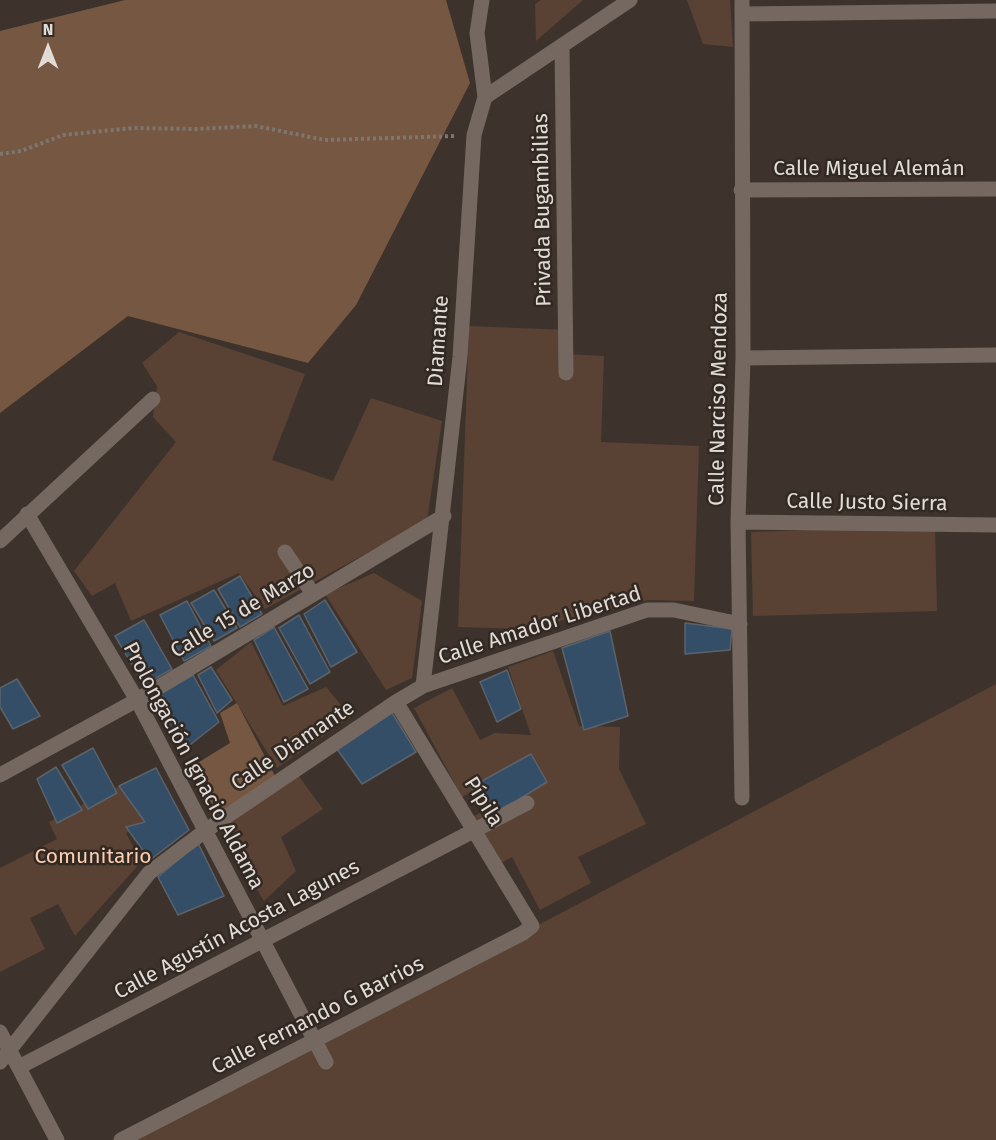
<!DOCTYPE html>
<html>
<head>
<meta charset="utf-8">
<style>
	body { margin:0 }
	#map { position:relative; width:996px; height:1140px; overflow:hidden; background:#3d332c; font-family:"Fira Sans",sans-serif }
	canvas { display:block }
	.north { position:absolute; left:18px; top:18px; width:60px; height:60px; -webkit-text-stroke:4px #322922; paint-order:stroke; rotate:0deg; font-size:16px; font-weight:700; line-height:24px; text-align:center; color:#e2dcd8 }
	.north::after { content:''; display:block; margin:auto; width:21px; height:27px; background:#e2dcd8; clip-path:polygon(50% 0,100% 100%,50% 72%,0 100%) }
</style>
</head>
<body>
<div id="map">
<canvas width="996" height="1140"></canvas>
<div class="north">N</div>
</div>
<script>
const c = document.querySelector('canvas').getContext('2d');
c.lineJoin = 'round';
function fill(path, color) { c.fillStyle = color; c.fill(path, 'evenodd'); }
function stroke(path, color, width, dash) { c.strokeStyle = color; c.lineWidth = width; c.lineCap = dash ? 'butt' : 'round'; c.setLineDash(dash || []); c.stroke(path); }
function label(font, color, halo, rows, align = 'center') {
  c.font = font + ' "Fira Sans",sans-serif'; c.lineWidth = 5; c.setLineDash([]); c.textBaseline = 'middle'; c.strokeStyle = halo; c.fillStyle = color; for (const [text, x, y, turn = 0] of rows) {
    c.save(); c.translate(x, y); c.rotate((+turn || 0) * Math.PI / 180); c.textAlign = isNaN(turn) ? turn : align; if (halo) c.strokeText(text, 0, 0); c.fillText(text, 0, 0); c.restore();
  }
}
fill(new Path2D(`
	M 541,0 L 583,0 L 536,41 L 535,4 Z
	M 687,0 L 730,0 L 733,47 L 703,44 Z
	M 469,326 L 566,330 L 565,354 L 604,356 L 601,442 L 699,446 L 694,601 L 648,600 L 526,629 L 458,627 Z
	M 179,332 L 305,374 L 272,460 L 333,481 L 371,398 L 442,421 L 427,520 L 265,609 L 239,573 L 131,621 L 115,583 L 92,596 L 74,571 L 176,442 L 153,417 L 157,386 L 142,363 Z
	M 935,526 L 937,611 L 753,616 L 751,532 Z
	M 374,573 L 422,601 L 412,678 L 386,690 L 325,594 Z
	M 251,642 L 283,706 L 326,687 L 351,717 L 277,768 L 216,670 Z
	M 553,651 L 579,726 L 620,727 L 619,769 L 646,824 L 578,857 L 591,883 L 540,910 L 512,857 L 499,864 L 474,816 L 540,781 L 529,761 L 462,797 L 414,708 L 452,688 L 480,740 L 495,733 L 531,735 L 508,667 Z
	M 996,684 L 996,1140 L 130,1140 Z
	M 295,771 L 323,809 L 281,837 L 296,871 L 264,901 L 218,825 Z
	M 125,783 L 145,822 L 126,833 L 141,862 L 75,936 L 58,904 L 30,918 L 45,949 L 0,972 L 0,868 L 57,839 L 49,822 Z`), '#594233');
fill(new Path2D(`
	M 125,0 L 446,0 L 470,83 L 356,305 L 308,363 L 128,316 L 0,413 L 0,31 Z
	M 237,703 L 275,776 L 213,818 L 186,770 L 230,743 L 220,713 Z`), '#765742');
const building = new Path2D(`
	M 240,576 L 262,614 L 240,627 L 218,589 Z
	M 214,590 L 237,628 L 214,641 L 191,603 Z
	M 325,600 L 357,652 L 331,667 L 304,614 Z
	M 187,601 L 211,646 L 184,661 L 160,615 Z
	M 299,615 L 330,672 L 310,684 L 279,628 Z
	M 144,620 L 172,669 L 144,685 L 115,636 Z
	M 685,623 L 732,629 L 730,650 L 685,654 Z
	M 274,627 L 308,689 L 284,702 L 254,640 Z
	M 610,631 L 628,716 L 584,730 L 562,648 Z
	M 211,667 L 232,700 L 217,713 L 198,675 Z
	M 507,670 L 521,709 L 497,722 L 480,682 Z
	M 193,675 L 219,722 L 181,752 L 150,700 Z
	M 17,679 L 40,716 L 13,729 L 0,707 L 0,688 Z
	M 391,711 L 416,752 L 362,784 L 337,749 Z
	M 93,748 L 117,793 L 88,809 L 62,765 Z
	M 531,754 L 547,782 L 490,817 L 471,787 Z
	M 56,767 L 82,810 L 57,823 L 37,779 Z
	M 156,768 L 189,830 L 150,860 L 126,827 L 145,822 L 119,786 Z
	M 198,843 L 224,896 L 178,915 L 158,877 Z`);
fill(building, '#354e67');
stroke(building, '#5a636c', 1.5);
stroke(new Path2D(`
	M 0,154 L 21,151 L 63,135 L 133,128 L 196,129 L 256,126 L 325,140 L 455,136`), '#7e7670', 4, [3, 3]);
stroke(new Path2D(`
	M 742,0 L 743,358 L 738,522 L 742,798
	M 742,14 L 996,11
	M 562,47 L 566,373
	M 485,97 L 630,0
	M 741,190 L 996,189
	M 743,358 L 996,355
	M 27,514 L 137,700 L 326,1062
	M 738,522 L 996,525
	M 0,541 L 153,399
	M 285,552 L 313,594
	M 423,686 L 460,357 L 474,135 L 485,97 L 477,33 L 482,0
	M 0,775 L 137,700 L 444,516
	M 0,1032 L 57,1140
	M 0,1062 L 149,873 L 205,831 L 396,702 L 423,686 L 647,610 L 674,610 L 740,624
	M 19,1067 L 527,803
	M 121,1140 L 523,933 L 532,926 L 396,702`), '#746861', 15);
label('21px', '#e2dcd8', '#322922', [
	["Calle Miguel Alemán",869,169],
	["Privada Bugambilias",543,210,-91],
	["Diamante",439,341,-86],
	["Calle Narciso Mendoza",719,399,-89],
	["Calle Justo Sierra",867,503,1],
	["Calle 15 de Marzo",243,611,-31],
	["Calle Amador Libertad",540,626,-18],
	["Calle Diamante",293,746,-34],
	["Prolongación Ignacio Aldama",193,766,62],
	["Pípila",483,802,58],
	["Calle Agustín Acosta Lagunes",237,930,-28],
	["Calle Fernando G Barrios",318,1016,-27]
]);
label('21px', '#fcceb0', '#322922', [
	["Comunitario",93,857]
]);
</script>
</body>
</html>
